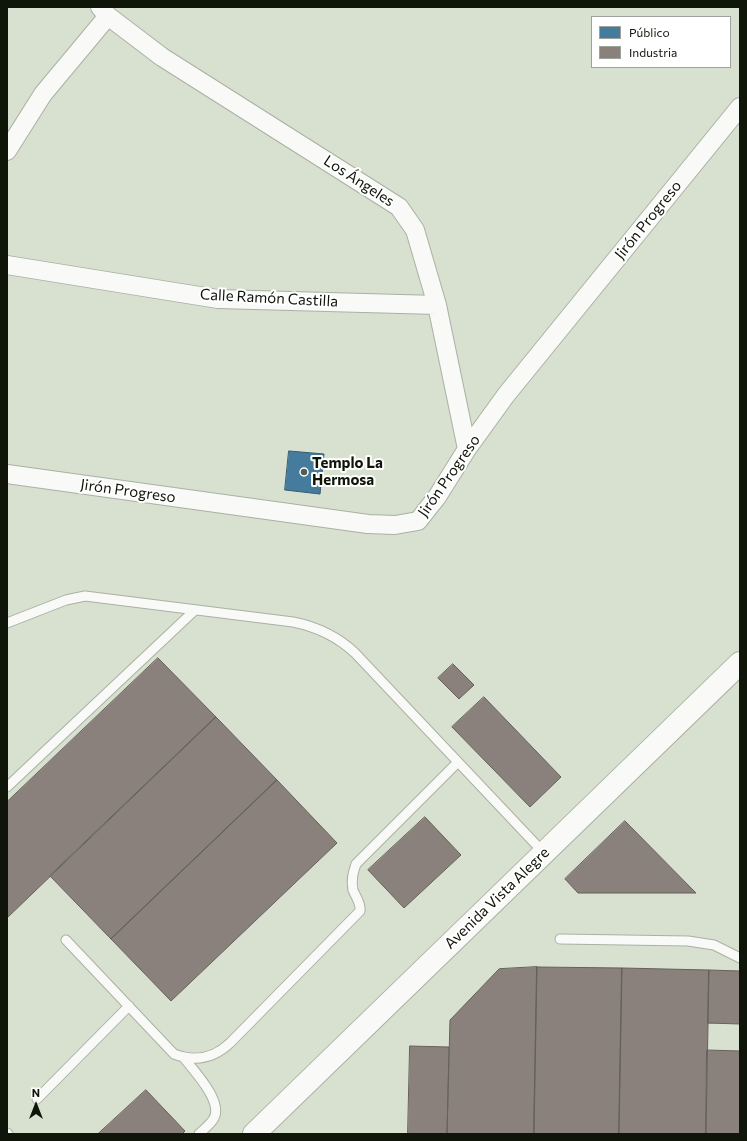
<!DOCTYPE html>
<html>
<head>
<meta charset="utf-8">
<style>
	body { margin:0 }
	#map { position:relative; width:747px; height:1141px; overflow:hidden; background:#d8e1d0; font-family:Commissioner,sans-serif }
	canvas { display:block }
	.frame { position:absolute; inset:0; border:8px solid #10150a; pointer-events:none }
	.legend { position:absolute; left:591px; top:16px; width:140px; height:52px; box-sizing:border-box; background:#fff; border:1px solid #9fa19d; margin:0; padding:5px 7px; list-style:none; font-size:12px; color:#10150a }
	.legend li { display:flex; align-items:center; gap:8px; height:20px }
	.legend b { width:20px; border:1px solid #9fa19d }
	.north { position:absolute; left:16px; top:1085px; width:40px; height:40px; -webkit-text-stroke:3px #fff; paint-order:stroke; rotate:0deg; font-size:11px; font-weight:700; line-height:16px; text-align:center; color:#10150a }
	.north::after { content:''; display:block; margin:auto; width:14px; height:18px; background:#10150a; clip-path:polygon(50% 0,100% 100%,50% 72%,0 100%) }
</style>
</head>
<body>
<div id="map">
<canvas width="747" height="1141"></canvas>
<div class="frame"></div>
<ul class="legend">
<li><b style="height:11px;background:#457b9d"></b>Público</li>
<li><b style="height:11px;background:#8a817c"></b>Industria</li>
</ul>
<div class="north">N</div>
</div>
<script>
const c = document.querySelector('canvas').getContext('2d');
c.lineJoin = 'round';
function fill(path, color) { c.fillStyle = color; c.fill(path, 'evenodd'); }
function stroke(path, color, width, dash) { c.strokeStyle = color; c.lineWidth = width; c.lineCap = dash ? 'butt' : 'round'; c.setLineDash(dash || []); c.stroke(path); }
function label(font, color, halo, rows, align = 'center') {
  c.font = font + ' Commissioner,sans-serif'; c.lineWidth = 4; c.setLineDash([]); c.textBaseline = 'middle'; c.strokeStyle = halo; c.fillStyle = color; for (const [text, x, y, turn = 0] of rows) {
    c.save(); c.translate(x, y); c.rotate((+turn || 0) * Math.PI / 180); c.textAlign = isNaN(turn) ? turn : align; if (halo) c.strokeText(text, 0, 0); c.fillText(text, 0, 0); c.restore();
  }
}
const public = new Path2D(`
	M 289,451 L 324,454 L 320,494 L 285,490 Z`);
fill(public, '#457b9d');
stroke(public, '#355c71', 1);
const industry = new Path2D(`
	M 158,658 L 216,717 L 7,918 L 7,802 Z
	M 453,664 L 474,685 L 459,699 L 438,678 Z
	M 484,697 L 561,777 L 530,807 L 452,727 Z
	M 216,717 L 277,780 L 111,939 L 50,876 Z
	M 277,780 L 337,843 L 171,1001 L 111,939 Z
	M 425,817 L 461,855 L 404,908 L 368,870 Z
	M 625,821 L 696,893 L 578,893 L 565,879 Z
	M 537,967 L 622,968 L 619,1134 L 534,1134 Z
	M 537,967 L 534,1134 L 447,1134 L 450,1020 L 499,969 Z
	M 622,968 L 709,970 L 706,1134 L 619,1134 Z
	M 709,970 L 740,971 L 740,1024 L 708,1023 Z
	M 410,1046 L 449,1047 L 447,1134 L 408,1134 Z
	M 707,1050 L 740,1051 L 740,1134 L 706,1134 Z
	M 146,1090 L 185,1131 L 182,1134 L 98,1134 Z`);
fill(industry, '#8a817c');
stroke(industry, '#65615a', 1);
const service = new Path2D(`
	M 7,623 L 66,600 L 85,596 L 293,622 C 318,627 337,636 355,653 L 544,853
	M 7,787 L 195,610
	M 560,939 L 688,941 L 714,945 L 740,958
	M 66,940 L 174,1054 C 195,1062 213,1059 230,1043 L 360,911 C 361,902 356,898 353,890 C 351,880 353,873 356,864 L 458,762
	M 184,1058 C 194,1071 223,1101 214,1118 C 211,1124 204,1129 199,1134
	M 37,1099 L 129,1006
	M 7,1133 L 8,1134`);
const minor = new Path2D(`
	M 100,7 L 108,16 L 162,57 L 399,207 L 415,230 L 437,305 L 467,449
	M 7,151 L 43,94 L 108,16
	M 7,265 L 218,299 L 437,305
	M 7,474 L 368,524 L 395,525 L 418,521 L 437,497 L 467,449 L 506,395 L 740,107`);
const tertiary = new Path2D(`
	M 254,1134 L 740,663`);
stroke(service, '#a9b1a3', 11);
stroke(minor, '#a9b1a3', 20);
stroke(tertiary, '#a9b1a3', 24);
stroke(service, '#f9faf8', 9);
stroke(minor, '#f9faf8', 18);
stroke(tertiary, '#f9faf8', 22);
for (const [x, y, r, color] of [
	[304,472,4,"#565c4f"]
]) { const dot = new Path2D(); dot.arc(x, y, r, 0, 2 * Math.PI); c.fillStyle = color; c.fill(dot); stroke(dot, '#fff', 1.5); }
label('15px', '#10150a', '#fff', [
	["Los Ángeles",359,181,33],
	["Jirón Progreso",648,220,-51],
	["Calle Ramón Castilla",269,298,3],
	["Jirón Progreso",449,476,-55],
	["Jirón Progreso",128,491,8],
	["Avenida Vista Alegre",497,898,-44]
]);
label('bold 15px', '#10150a', '#fff', [
	["Templo La",312,463],
	["Hermosa",312,480]
], 'left');
</script>
</body>
</html>
